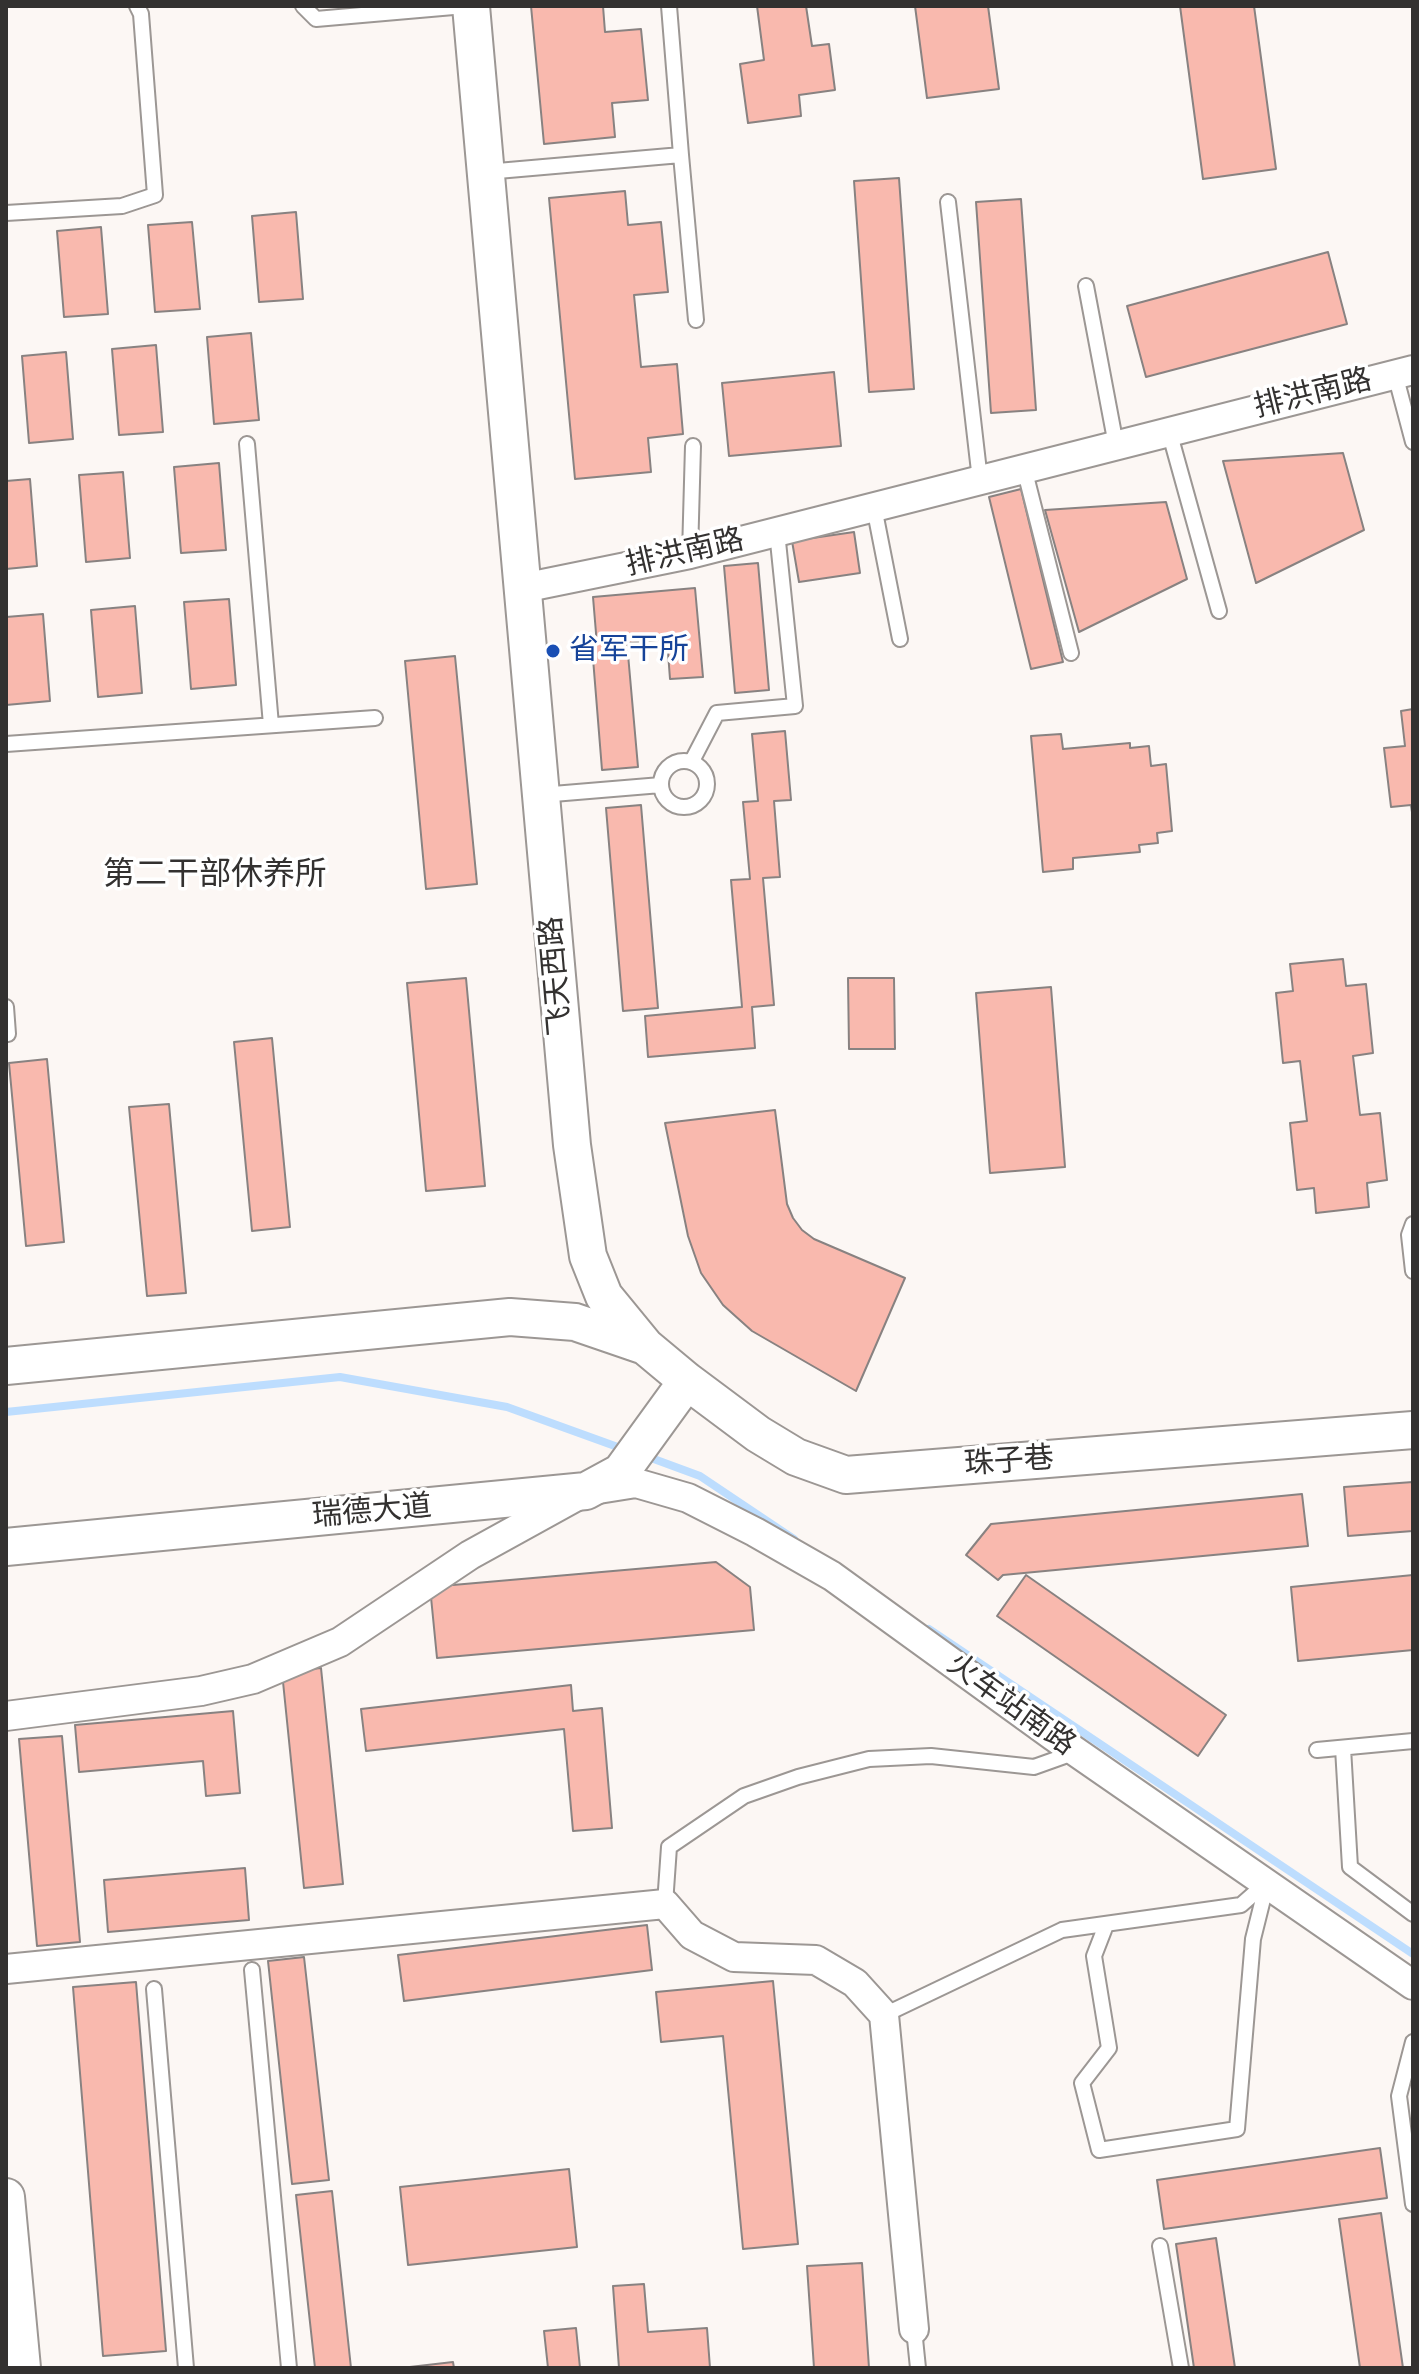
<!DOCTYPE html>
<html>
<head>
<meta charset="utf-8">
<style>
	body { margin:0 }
	#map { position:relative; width:1419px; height:2374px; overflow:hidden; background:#fcf7f4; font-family:"Space Grotesk",sans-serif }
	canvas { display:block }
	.frame { position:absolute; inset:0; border:8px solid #333130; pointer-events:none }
</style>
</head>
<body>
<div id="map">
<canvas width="1419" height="2374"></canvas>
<div class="frame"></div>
</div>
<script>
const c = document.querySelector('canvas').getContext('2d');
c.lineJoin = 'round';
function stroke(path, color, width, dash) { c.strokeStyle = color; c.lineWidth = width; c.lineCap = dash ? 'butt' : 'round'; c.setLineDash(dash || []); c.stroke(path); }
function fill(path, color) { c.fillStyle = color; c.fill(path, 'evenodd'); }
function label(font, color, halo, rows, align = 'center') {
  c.font = font + ' "Space Grotesk","Noto Sans SC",sans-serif'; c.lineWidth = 7; c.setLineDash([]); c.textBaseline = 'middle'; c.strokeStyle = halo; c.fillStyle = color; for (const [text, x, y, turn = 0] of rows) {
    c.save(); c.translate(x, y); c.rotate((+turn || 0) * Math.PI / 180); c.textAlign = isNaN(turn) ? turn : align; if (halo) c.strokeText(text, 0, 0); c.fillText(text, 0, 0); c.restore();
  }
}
stroke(new Path2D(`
	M 6,1412 L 340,1377 L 507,1407 L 626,1450
	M 643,1455 L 700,1476 L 794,1539
	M 929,1629 L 1413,1954`), '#bdddfe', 8);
const building = new Path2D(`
	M 531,6 L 603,6 L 605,32 L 641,29 L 648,100 L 612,103 L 615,137 L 544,144 Z
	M 757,6 L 806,6 L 812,46 L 829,44 L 835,90 L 799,95 L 801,116 L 748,123 L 740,64 L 764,60 Z
	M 915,6 L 988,6 L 999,89 L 927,98 Z
	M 1180,6 L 1254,6 L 1276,169 L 1203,179 Z
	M 899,178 L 914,389 L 869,392 L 854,181 Z
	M 625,191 L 628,225 L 661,222 L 668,292 L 634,295 L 641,367 L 677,364 L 683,434 L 648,438 L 651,472 L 575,479 L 549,198 Z
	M 1021,199 L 1036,410 L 991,413 L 976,202 Z
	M 296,212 L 303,299 L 259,302 L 252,216 Z
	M 192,222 L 200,309 L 155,312 L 148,225 Z
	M 101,227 L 108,314 L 64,317 L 57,231 Z
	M 1328,252 L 1347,324 L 1146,377 L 1127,306 Z
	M 251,333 L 259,420 L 214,424 L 207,337 Z
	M 156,345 L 163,432 L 119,435 L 112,349 Z
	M 66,352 L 73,439 L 29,443 L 22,356 Z
	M 834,372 L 841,446 L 729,456 L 722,383 Z
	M 1343,453 L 1364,530 L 1256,583 L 1223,461 Z
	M 219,463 L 226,550 L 181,553 L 174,467 Z
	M 123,472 L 130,558 L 86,562 L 79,475 Z
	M 30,479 L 37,566 L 6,569 L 6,481 Z
	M 1021,489 L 1063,662 L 1031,669 L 989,497 Z
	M 1166,502 L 1187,579 L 1079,632 L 1045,510 Z
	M 854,532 L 860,573 L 799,582 L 792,541 Z
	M 758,563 L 769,690 L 735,693 L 724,566 Z
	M 695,588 L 703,677 L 670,679 L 667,639 L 627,643 L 638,767 L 602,770 L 592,646 L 597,645 L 593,597 Z
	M 229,599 L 236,685 L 191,689 L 184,602 Z
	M 135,606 L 142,693 L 98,697 L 91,610 Z
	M 43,614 L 50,701 L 6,705 L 6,617 Z
	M 455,656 L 477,884 L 426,889 L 405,661 Z
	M 1413,709 L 1413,819 L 1411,805 L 1391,807 L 1384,748 L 1405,746 L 1401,711 Z
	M 785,731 L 791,800 L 774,801 L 780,877 L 763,878 L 774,1005 L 752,1007 L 755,1048 L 648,1057 L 645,1016 L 742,1007 L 731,880 L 750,879 L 743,802 L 758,801 L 752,734 Z
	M 1061,734 L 1063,749 L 1130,743 L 1130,748 L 1149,746 L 1151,766 L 1166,764 L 1172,831 L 1157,833 L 1158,843 L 1139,845 L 1140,852 L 1073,858 L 1073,869 L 1043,872 L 1031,736 Z
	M 641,805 L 658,1008 L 623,1011 L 606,808 Z
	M 1343,959 L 1346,986 L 1366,984 L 1373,1053 L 1353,1056 L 1360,1115 L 1380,1113 L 1387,1180 L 1367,1183 L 1369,1207 L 1316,1213 L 1314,1188 L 1297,1190 L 1290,1123 L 1307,1121 L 1300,1061 L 1283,1063 L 1276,993 L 1293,991 L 1290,964 Z
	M 466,978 L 485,1186 L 426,1191 L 407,983 Z
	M 848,978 L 894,978 L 895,1049 L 849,1049 Z
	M 1051,987 L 1065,1167 L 990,1173 L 976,993 Z
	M 272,1038 L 290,1227 L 252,1231 L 234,1042 Z
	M 47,1059 L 64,1242 L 26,1246 L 9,1063 Z
	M 169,1104 L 186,1293 L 147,1296 L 129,1107 Z
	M 775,1110 L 787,1204 L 793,1218 L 802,1230 L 814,1239 L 905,1278 L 856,1391 L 752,1331 L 723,1305 L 701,1273 L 688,1236 L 665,1123 Z
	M 1413,1482 L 1413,1531 L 1348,1536 L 1344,1487 Z
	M 1302,1494 L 1308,1546 L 1003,1575 L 998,1580 L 966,1555 L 991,1524 Z
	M 716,1562 L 750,1587 L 754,1630 L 437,1658 L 430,1587 Z
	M 1026,1575 L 1226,1715 L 1198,1756 L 997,1616 Z
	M 1413,1575 L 1413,1650 L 1298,1661 L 1291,1587 Z
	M 321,1668 L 343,1884 L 304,1888 L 282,1672 Z
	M 571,1685 L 573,1711 L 602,1708 L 612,1828 L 573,1831 L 564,1729 L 366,1751 L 361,1709 Z
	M 233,1711 L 240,1793 L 206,1796 L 203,1761 L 79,1772 L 75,1725 Z
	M 62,1736 L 80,1942 L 37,1946 L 19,1739 Z
	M 245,1868 L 249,1920 L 108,1932 L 104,1880 Z
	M 647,1925 L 652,1970 L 404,2001 L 398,1955 Z
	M 304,1957 L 329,2180 L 292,2184 L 268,1961 Z
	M 773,1981 L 798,2244 L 743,2249 L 723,2036 L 661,2042 L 656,1992 Z
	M 136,1982 L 166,2351 L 103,2356 L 73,1987 Z
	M 1380,2148 L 1387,2198 L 1164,2229 L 1157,2180 Z
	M 569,2169 L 577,2247 L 408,2265 L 400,2187 Z
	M 332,2191 L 351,2368 L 315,2368 L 296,2195 Z
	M 1381,2213 L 1403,2368 L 1360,2368 L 1339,2219 Z
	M 1216,2238 L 1235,2368 L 1194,2368 L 1176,2244 Z
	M 862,2263 L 869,2368 L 814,2368 L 807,2266 Z
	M 644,2284 L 648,2332 L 707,2328 L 710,2368 L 619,2368 L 613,2286 Z
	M 576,2328 L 580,2368 L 548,2368 L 544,2331 Z
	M 453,2362 L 454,2368 L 401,2368 Z`);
fill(building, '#f9b9ae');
stroke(building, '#888281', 2);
const service = new Path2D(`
	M 303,6 L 316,19 L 465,6
	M 669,6 L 681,155
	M 486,172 L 681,155 L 696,320
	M 948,202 L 980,480
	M 6,213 L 122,206 L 155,195 L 141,14 L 137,6
	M 1086,286 L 1116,445
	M 1395,374 L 1413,442
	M 1169,431 L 1219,611
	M 247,444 L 271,725
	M 1024,468 L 1071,653
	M 874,507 L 900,639
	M 690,554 L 693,446
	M 6,744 L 375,718
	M661 784a23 23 0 1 1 46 0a23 23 0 1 1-46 0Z
	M 692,761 L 717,713 L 795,706 L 777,532
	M 541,795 L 661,785
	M 6,1007 L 8,1034 L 6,1034
	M 1413,1224 L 1409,1235 L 1413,1271
	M 1343,1748 L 1350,1867 L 1413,1914
	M 1317,1750 L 1413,1741
	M 665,1904 L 669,1847 L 744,1796 L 798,1777 L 869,1759 L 931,1756 L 1034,1767 L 1076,1752
	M 1106,1925 L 1094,1956 L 1109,2048 L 1082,2083 L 1099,2150 L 1237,2129 L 1253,1939 L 1267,1883
	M 252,1970 L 289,2368
	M 154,1989 L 186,2368
	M 884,2015 L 1062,1930 L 1241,1905 L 1266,1883
	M 1413,2042 L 1399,2096 L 1413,2204
	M 1160,2246 L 1181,2368
	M 914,2329 L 918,2368`);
const minor = new Path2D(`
	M 523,588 L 690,554 L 1413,370
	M 6,1716 L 201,1691 L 253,1679 L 340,1642 L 470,1555 L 586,1491 L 636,1483 L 688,1498 L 755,1532 L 832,1576 L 1053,1736 L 1413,1985
	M 6,1969 L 665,1904 L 692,1935 L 734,1957 L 816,1960 L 855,1983 L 884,2015 L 914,2329`);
const tertiary = new Path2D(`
	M 471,6 L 572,1145 L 588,1256 L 604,1296 L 645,1346 L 687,1381 L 758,1434 L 796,1457 L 846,1475 L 1413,1430
	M 6,1366 L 510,1317 L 575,1322 L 645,1346
	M 6,1547 L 586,1491 L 621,1472 L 687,1381
	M 6,2197 L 22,2368`);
stroke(service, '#9c9794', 18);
stroke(minor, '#9c9794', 32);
stroke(tertiary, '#9c9794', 40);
stroke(service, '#fff', 14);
stroke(minor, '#fff', 28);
stroke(tertiary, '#fff', 36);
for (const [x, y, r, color] of [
	[553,651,8,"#1a4fb4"]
]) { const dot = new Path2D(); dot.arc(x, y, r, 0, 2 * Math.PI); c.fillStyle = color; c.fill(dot); stroke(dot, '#fff', 3); }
label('30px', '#333130', '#fff', [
	["排洪南路",1313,394,-14],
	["排洪南路",685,553,-13],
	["飞天西路",557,976,-95],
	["珠子巷",1009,1462,-4],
	["瑞德大道",372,1512,-5],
	["火车站南路",1011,1705,36]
]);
label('30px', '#164399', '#fff', [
	["省军干所",569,651]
], 'left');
label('32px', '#333130', '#fff', [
	["第二干部休养所",215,875]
]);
</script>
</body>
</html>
